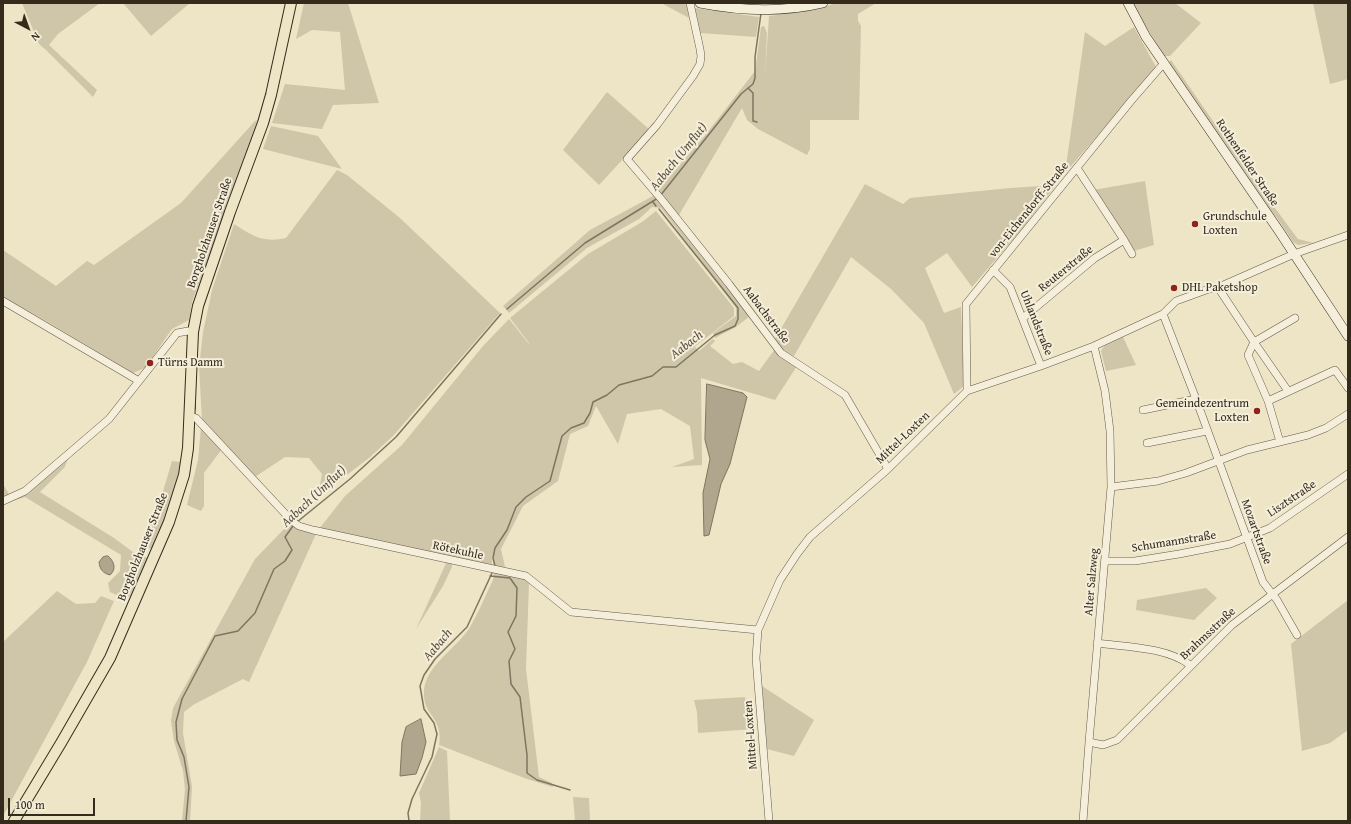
<!DOCTYPE html>
<html>
<head>
<meta charset="utf-8">
<style>
	body { margin:0 }
	#map { position:relative; width:1351px; height:824px; overflow:hidden; background:#eee5c6; font-family:"Gentium Book Plus",serif }
	canvas { display:block }
	.frame { position:absolute; inset:0; border:4px solid #352b1d; pointer-events:none }
	.north { position:absolute; left:8px; top:8px; width:40px; height:40px; -webkit-text-stroke:3px #f4eeda; paint-order:stroke; rotate:139deg; font-size:11px; font-weight:700; line-height:16px; text-align:center; color:#352b1d }
	.north::after { content:''; display:block; margin:auto; width:14px; height:18px; background:#352b1d; clip-path:polygon(50% 0,100% 100%,50% 72%,0 100%) }
	.scale { position:absolute; left:8px; top:798px; width:87px; height:18px; box-sizing:border-box; border:2px solid #352b1d; border-top:0; padding-left:5px; font-size:12px; line-height:14px; white-space:nowrap; color:#352b1d; -webkit-text-stroke:3px #f4eeda; paint-order:stroke }
</style>
</head>
<body>
<div id="map">
<canvas width="1351" height="824"></canvas>
<div class="frame"></div>
<div class="north">N</div>
<div class="scale">100 m</div>
</div>
<script>
const c = document.querySelector('canvas').getContext('2d');
c.lineJoin = 'round';
function fill(path, color) { c.fillStyle = color; c.fill(path, 'evenodd'); }
function stroke(path, color, width, dash) { c.strokeStyle = color; c.lineWidth = width; c.lineCap = dash ? 'butt' : 'round'; c.setLineDash(dash || []); c.stroke(path); }
function label(font, color, halo, rows, align = 'center') {
  c.font = font + ' "Gentium Book Plus",serif'; c.lineWidth = 4; c.setLineDash([]); c.textBaseline = 'middle'; c.strokeStyle = halo; c.fillStyle = color; for (const [text, x, y, turn = 0] of rows) {
    c.save(); c.translate(x, y); c.rotate((+turn || 0) * Math.PI / 180); c.textAlign = isNaN(turn) ? turn : align; if (halo) c.strokeText(text, 0, 0); c.fillText(text, 0, 0); c.restore();
  }
}
fill(new Path2D(`
	M 22,3 L 100,3 L 58,34 L 49,45 L 97,90 L 93,97 L 46,50 L 39,44 Z
	M 123,3 L 190,3 L 151,36 Z
	M 304,3 L 348,3 L 379,103 L 333,105 L 322,129 L 272,123 L 285,84 L 345,90 L 340,32 L 312,30 L 296,39 Z
	M 661,3 L 682,3 L 687,5 L 689,18 Z
	M 836,3 L 876,3 L 858,14 L 858,21 L 861,26 L 859,120 L 810,120 L 810,149 L 807,155 L 758,129 L 747,120 L 742,108 L 679,215 L 750,316 L 736,327 L 715,338 L 713,333 L 736,316 L 736,308 L 661,208 L 652,207 L 639,219 L 587,248 L 509,313 L 503,306 L 590,230 L 653,196 L 707,133 L 755,71 L 761,27 L 764,26 L 767,33 L 765,76 L 769,16 C 791,13 815,11 836,3 Z
	M 1133,3 L 1175,3 L 1201,23 L 1170,56 L 1164,56 L 1140,17 Z
	M 1313,3 L 1348,3 L 1348,79 L 1330,84 Z
	M 695,8 L 759,17 L 756,37 L 700,33 Z
	M 1134,27 L 1156,67 L 1126,103 L 1065,173 L 1085,32 L 1105,46 Z
	M 1171,60 L 1246,169 L 1298,239 L 1314,243 L 1298,245 L 1293,242 L 1277,218 L 1255,191 L 1169,62 Z
	M 607,92 L 650,130 L 599,185 L 563,150 Z
	M 258,120 L 251,146 L 192,302 L 189,320 L 172,329 L 145,368 L 133,373 L 46,321 L 3,297 L 3,250 L 56,286 L 87,261 L 94,265 L 181,203 L 255,121 Z
	M 271,126 L 318,136 L 342,169 L 263,149 Z
	M 337,170 L 347,175 L 400,218 L 500,313 L 393,436 L 369,458 L 339,481 L 318,495 L 322,474 L 309,458 L 285,457 L 255,477 L 202,420 L 199,367 L 203,332 L 212,290 L 234,224 C 253,236 262,243 286,238 Z
	M 1145,181 L 1154,245 L 1134,251 L 1093,190 Z
	M 865,184 L 903,204 L 910,198 L 1010,188 L 1056,185 L 1021,230 L 972,287 L 947,253 L 925,268 L 944,313 L 961,307 L 964,386 L 954,394 L 924,323 L 891,289 L 851,257 L 794,356 L 785,352 L 775,339 Z
	M 656,211 L 734,308 L 734,316 L 688,352 L 695,347 L 699,351 L 713,339 L 715,341 L 710,346 L 733,364 L 742,362 L 759,371 L 775,349 L 797,366 L 775,400 L 701,378 L 702,465 L 672,467 L 694,459 L 690,426 L 661,409 L 627,414 L 618,444 L 596,406 L 588,426 L 570,434 L 558,481 L 523,506 L 501,549 L 505,567 L 494,566 L 492,554 L 492,566 L 319,529 L 345,496 L 402,445 L 483,346 L 509,319 L 529,344 L 529,343 L 510,318 L 588,254 L 642,222 Z
	M 1123,337 L 1136,365 L 1106,371 L 1101,351 L 1104,346 Z
	M 201,427 L 222,449 L 204,473 L 204,506 L 201,511 L 187,505 L 198,460 Z
	M 68,458 L 65,467 L 40,492 L 114,538 L 133,552 L 148,558 L 130,596 L 123,598 L 110,592 L 108,583 L 120,571 L 121,555 L 25,497 L 3,504 L 3,484 L 12,499 L 27,493 L 34,488 Z
	M 172,461 L 181,462 L 175,489 L 156,546 L 153,550 L 145,546 L 144,539 L 159,505 Z
	M 290,523 L 296,528 L 316,534 L 249,682 L 243,679 L 193,705 L 184,712 L 183,733 L 192,787 L 190,821 L 182,821 L 185,789 L 183,771 L 174,741 L 171,721 L 173,708 L 255,559 Z
	M 447,561 L 452,563 L 452,567 L 443,586 L 416,629 Z
	M 494,572 L 523,578 L 529,583 L 526,669 L 539,777 L 552,783 L 553,787 L 527,779 L 439,745 C 440,740 440,733 438,727 C 433,713 423,710 424,691 C 425,666 458,647 470,627 C 479,612 485,596 493,580 Z
	M 1206,588 L 1217,598 L 1194,620 L 1136,610 L 1137,600 Z
	M 57,591 L 76,604 L 95,603 L 101,596 L 114,601 L 87,662 L 3,816 L 3,642 Z
	M 1348,600 L 1348,730 L 1330,743 L 1302,751 L 1291,644 Z
	M 762,686 L 814,720 L 794,756 L 767,749 Z
	M 745,697 L 747,714 L 753,718 L 754,729 L 698,733 L 697,712 L 694,700 Z
	M 439,747 L 447,751 L 450,821 L 420,821 L 421,803 L 419,793 Z
	M 573,797 L 589,798 L 590,821 L 575,821 Z`), '#cfc5a9');
const water = new Path2D(`
	M 707,384 L 743,393 L 747,397 L 730,464 L 721,484 L 709,535 L 704,536 L 703,493 L 710,459 L 705,440 Z
	M 108,556 C 114,561 117,569 110,575 C 103,573 100,570 99,562 L 103,557 Z
	M 421,719 L 426,742 L 422,758 L 416,774 L 400,776 L 402,742 L 406,727 Z`);
fill(water, '#afa68d');
stroke(water, '#7e7560', 1);
stroke(new Path2D(`
	M 748,88 L 753,93 L 753,121 L 757,122
	M 660,196 L 741,94 L 753,84 L 755,78 L 755,57 L 761,13
	M 653,202 L 656,206
	M 507,309 L 585,243 L 658,198
	M 195,409 L 195,392
	M 297,522 L 350,479 L 396,437 L 501,314
	M 495,566 L 493,558 L 495,548 L 507,530 L 516,507 L 526,497 L 550,481 L 562,436 L 571,428 L 584,423 L 590,413 L 593,402 L 607,395 L 619,385 L 652,376 L 663,367 L 676,367 L 715,335 L 735,326 L 738,319 L 738,308 L 659,209
	M 490,576 L 510,578 L 517,588 L 516,616 L 508,632 L 515,649 L 509,661 L 511,684 L 520,697 L 527,755 L 527,773 L 537,780 L 570,790
	M 186,821 L 189,787 L 184,757 L 177,740 L 176,722 L 182,699 L 215,636 L 238,631 L 255,613 L 274,569 L 285,561 L 292,550 L 285,537 L 293,526
	M 409,821 L 408,813 L 412,799 L 432,757 L 437,734 L 434,723 L 424,709 L 420,686 L 424,675 L 435,659 L 467,627 L 492,573`), '#7e7560', 1.5);
const street = new Path2D(`
	M 690,3 L 700,49 L 701,56 L 700,64 L 693,76 L 657,125 L 627,159 L 662,200 L 729,284 L 781,353 L 845,395 L 888,469
	M 1124,240 L 1132,254
	M 993,270 L 1010,287 L 1041,366
	M 1219,287 L 1221,292 L 1254,342 L 1248,355 L 1268,401 L 1280,442
	M 3,301 L 139,381
	M 1163,314 L 1196,399 L 1263,582 L 1277,600 L 1297,635
	M 1023,318 L 1095,258 L 1124,240 L 1077,168
	M 967,391 L 966,304 L 1131,101 L 1164,63
	M 1288,391 L 1254,342 L 1295,318
	M 1268,401 L 1335,370 L 1348,388
	M 1143,410 L 1196,399
	M 190,416 L 196,418 L 292,521 L 299,526 L 313,530 L 526,576 L 571,612 L 758,630
	M 1147,443 L 1207,431
	M 1111,487 L 1158,481 L 1186,473 L 1247,450 L 1308,435 L 1326,428 L 1348,414
	M 3,501 L 25,491 L 109,419 L 177,333 L 188,331 L 193,332
	M 1105,561 L 1135,561 L 1179,554 L 1230,544 L 1270,528 L 1348,474
	M 1097,643 C 1126,647 1166,647 1190,665
	M 1089,742 L 1103,745 L 1117,740 L 1232,625 L 1348,537
	M 769,821 L 756,658 L 758,630 L 780,580 L 797,554 L 810,537 L 888,469 L 967,391 L 1041,366 L 1094,346 L 1163,314 L 1176,301 L 1209,289 L 1219,287 L 1294,254 L 1348,235
	M 1083,821 L 1089,742 L 1111,487 L 1110,431 L 1105,391 L 1094,346`);
const secondary = new Path2D(`
	M 700,3 C 741,11 782,13 823,3
	M 1128,3 L 1146,37 L 1279,231 L 1348,336`);
const primary = new Path2D(`
	M 14,821 L 61,743 L 110,658 L 169,522 L 184,475 L 188,448 L 193,332 L 198,306 L 230,212 L 263,123 L 271,95 L 291,3`);
stroke(street, '#635a47', 8);
stroke(secondary, '#352b1d', 10);
stroke(primary, '#352b1d', 12);
stroke(street, '#f4eeda', 7);
stroke(secondary, '#f4eeda', 9);
stroke(primary, '#eee5c6', 10);
for (const [x, y, r, color] of [
	[1195,224,4,"#8f2418"],
	[1174,288,4,"#8f2418"],
	[150,363,4,"#8f2418"],
	[1257,411,4,"#8f2418"]
]) { const dot = new Path2D(); dot.arc(x, y, r, 0, 2 * Math.PI); c.fillStyle = color; c.fill(dot); stroke(dot, '#f4eeda', 1.5); }
label('12px', '#352b1d', '#f4eeda', [
	["Rothenfelder Straße",1247,163,56],
	["von-Eichendorff-Straße",1029,210,-51],
	["Borgholzhauser Straße",210,233,-71],
	["Reuterstraße",1066,269,-39],
	["Aabachstraße",766,315,53],
	["Uhlandstraße",1036,323,68],
	["Mittel-Loxten",903,438,-44],
	["Lisztstraße",1292,499,-34],
	["Mozartstraße",1256,532,70],
	["Schumannstraße",1174,542,-9],
	["Borgholzhauser Straße",143,547,-68],
	["Rötekuhle",458,551,12],
	["Alter Salzweg",1092,582,-85],
	["Brahmsstraße",1208,634,-43],
	["Mittel-Loxten",751,735,-94]
]);
label('12px', '#352b1d', '#f4eeda', [
	["Grundschule",1203,217],
	["Loxten",1203,231],
	["DHL Paketshop",1182,288],
	["Türns Damm",158,363],
	["Gemeindezentrum",1249,404,"right"],
	["Loxten",1249,418,"right"]
], 'left');
label('italic 13px', '#5a503f', '#f4eeda', [
	["Aabach (Umflut)",679,157,-51],
	["Aabach",687,345,-38],
	["Aabach (Umflut)",314,497,-43],
	["Aabach",438,645,-50]
]);
</script>
</body>
</html>
